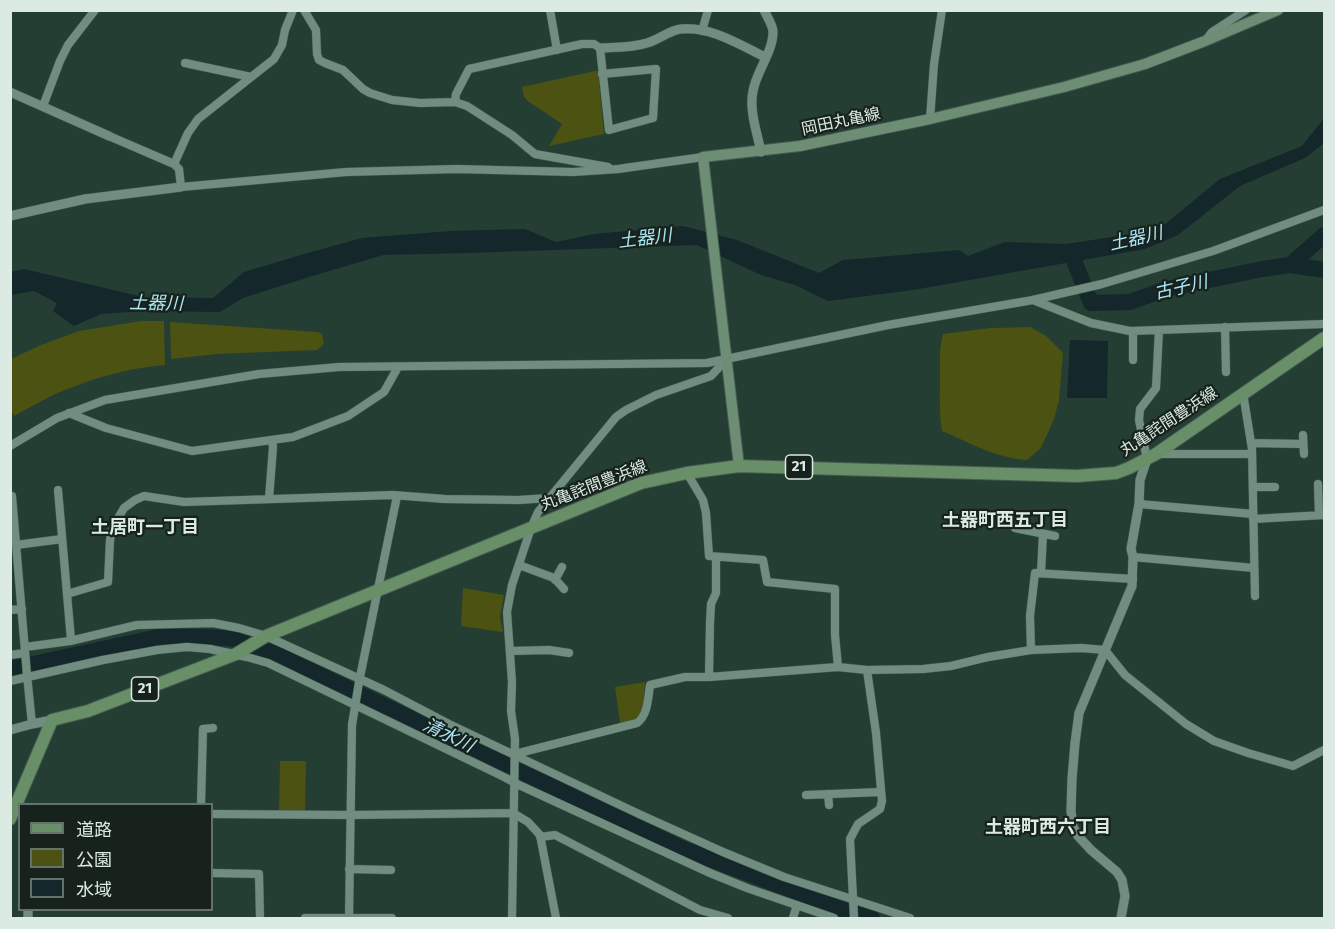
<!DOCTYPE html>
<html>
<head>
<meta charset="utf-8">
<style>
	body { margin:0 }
	#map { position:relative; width:1335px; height:929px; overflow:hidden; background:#243e33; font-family:"Fira Sans","Noto Sans JP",sans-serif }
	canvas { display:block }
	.frame { position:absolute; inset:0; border:12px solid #dbeae2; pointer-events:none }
	.legend { position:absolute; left:18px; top:803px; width:195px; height:108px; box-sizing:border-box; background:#17221d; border:2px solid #65726c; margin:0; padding:8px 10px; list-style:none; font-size:18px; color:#dbeae2 }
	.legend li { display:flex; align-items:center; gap:12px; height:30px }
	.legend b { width:30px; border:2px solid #65726c }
</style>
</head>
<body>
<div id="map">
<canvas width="1335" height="929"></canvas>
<div class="frame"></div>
<ul class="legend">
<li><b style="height:8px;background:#698f69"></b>道路</li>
<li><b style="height:16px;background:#4b5212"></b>公園</li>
<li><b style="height:16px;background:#14272b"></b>水域</li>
</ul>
</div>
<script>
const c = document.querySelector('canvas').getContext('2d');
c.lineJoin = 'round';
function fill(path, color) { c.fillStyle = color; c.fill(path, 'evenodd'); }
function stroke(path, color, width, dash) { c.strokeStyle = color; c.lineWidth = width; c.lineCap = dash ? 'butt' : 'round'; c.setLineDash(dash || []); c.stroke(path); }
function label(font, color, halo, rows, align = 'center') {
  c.font = font + ' "Fira Sans","Noto Sans JP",sans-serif'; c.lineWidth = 4.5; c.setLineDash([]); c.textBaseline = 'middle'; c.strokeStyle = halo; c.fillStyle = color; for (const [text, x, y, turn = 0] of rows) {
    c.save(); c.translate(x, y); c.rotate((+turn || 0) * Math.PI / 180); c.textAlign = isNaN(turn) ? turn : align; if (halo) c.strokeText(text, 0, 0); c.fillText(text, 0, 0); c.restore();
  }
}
fill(new Path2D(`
	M 595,71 L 598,71 L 604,134 L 549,146 L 562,124 L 529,102 L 524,97 L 522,87 Z
	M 141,321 L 164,321 L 165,365 C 128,368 94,378 60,392 C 44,399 29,408 14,416 L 11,410 L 11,359 L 41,345 L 79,331 Z
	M 170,322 L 317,332 L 322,334 L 324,343 L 321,347 L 317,350 L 217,354 L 171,359 Z
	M 1030,327 L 1046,336 L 1063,353 L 1059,400 L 1054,419 L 1041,448 L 1027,460 C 995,458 971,443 942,431 C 939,413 940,395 940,377 C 940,362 939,348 943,334 L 990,328 Z
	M 463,588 L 504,595 L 500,617 L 503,632 L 461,626 Z
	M 645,682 L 644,701 L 639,716 L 631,721 L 620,723 L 615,687 Z
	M 280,761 L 306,761 L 305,811 L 279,811 Z`), '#4b5212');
fill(new Path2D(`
	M 1324,118 L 1324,143 L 1305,158 L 1240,186 L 1178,235 L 1145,249 L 913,290 L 828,301 L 795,285 L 761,275 L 697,245 L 468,253 L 383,255 L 309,277 L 243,298 L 220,312 L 144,311 L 101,314 L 74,326 L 53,311 L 57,303 L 34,291 L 11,295 L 10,272 L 24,269 L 143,297 L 213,298 L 244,272 L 304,254 L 362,238 L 450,231 L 525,229 L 556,242 L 594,234 L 683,226 L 737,240 L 819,273 L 843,260 L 959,250 L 968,256 L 1005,242 L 1066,244 L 1158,230 L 1220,179 L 1302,146 Z
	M 1070,340 L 1108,341 L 1107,398 L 1067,398 Z`), '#14272b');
stroke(new Path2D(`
	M 1071,253 L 1091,303 L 1130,302 L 1166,289 L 1262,269 L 1290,265 L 1324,270
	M 1290,265 L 1324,235
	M 10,669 L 163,636 L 230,638 L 278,655 L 681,848 L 837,907 L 872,918`), '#14272b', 16);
const minor = new Path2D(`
	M 304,10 L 316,30 L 317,54 L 319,60 L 325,63 L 343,70 L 363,89 L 370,93 L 392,100 L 420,103 L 455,102 L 467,106 L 512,135 L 535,154 L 608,167
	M 550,10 L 557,50
	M 702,31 L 708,10
	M 1206,40 L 1212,32 L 1246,10
	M 185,63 L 251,77
	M 455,102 L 456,94 L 469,69 L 582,44 L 594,44 L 600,48 L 609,130 L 653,118 L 656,69 L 602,74
	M 43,106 L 60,61 L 68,45 L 95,10
	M 930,119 L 934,64 L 942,10
	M 109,136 L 174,164 L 179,169 L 181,187 L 346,172 L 457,169 L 573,172 L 618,169 L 703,157
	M 174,164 L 188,133 L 198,119 L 274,59 L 282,45 L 285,30 L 293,10
	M 1033,300 L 1091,323 L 1130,331 L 1324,324
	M 1225,327 L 1226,372
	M 1133,360 L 1133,331
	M 1243,393 L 1252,449 L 1255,596
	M 69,413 L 106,428 L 192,451 L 293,437 L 348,416 L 384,392 L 398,367
	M 1303,435 L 1304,454
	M 1251,443 L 1303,444
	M 10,446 L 57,418 L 105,400 L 259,374 L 339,367 L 707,363 L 888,325 L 1033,300 L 1102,284 L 1213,251 L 1324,210
	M 1157,454 L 1252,454
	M 1147,459 L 1139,420 L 1140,409 L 1156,388 L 1159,330
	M 687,473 L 703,500 L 706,513 L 709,556 L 763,560 L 767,582 L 835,589 L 835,635 L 838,667
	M 1318,484 L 1319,515
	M 1253,487 L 1275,487
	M 58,490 L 71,640
	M 12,496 L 27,675 L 32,724
	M 269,499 L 273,447 L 272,440
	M 1139,504 L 1253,514
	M 1253,519 L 1324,515
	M 1015,528 L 1055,536
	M 16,545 L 62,539
	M 1133,557 L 1254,568
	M 519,565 L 554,578 L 564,589
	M 1041,573 L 1043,534
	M 555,580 L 562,567
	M 67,594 L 108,582 L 110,540 L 113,527 L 124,508 L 135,500 L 144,496 L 184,502 L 393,495 L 445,499 L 518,500 L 549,498
	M 10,610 L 22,609
	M 25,647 L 70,641 L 137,625 L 213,623 L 239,628 L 266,636 L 384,690 L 449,724 L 639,814 L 723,852 L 784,877 L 910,918
	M 1031,650 L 1030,616 L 1035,573 L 1133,579
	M 510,651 L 549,650 L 569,653
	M 10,655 L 25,653
	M 709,677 L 710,623 L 711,604 L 716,593 L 716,557
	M 10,681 L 103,660 L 157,650 L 187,647 L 210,649 L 247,657 L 268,663 L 504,777 L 519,785 L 710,873 L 747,888 L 834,918
	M 515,754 L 637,723 C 648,715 648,698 650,685 L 685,677 L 709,677 L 838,667 L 867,670 L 923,669 L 951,666 L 988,657 L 1031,650 L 1081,648 L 1105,650 L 1125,675 L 1186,724 L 1214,741 L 1248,753 L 1293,766 L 1324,750
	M 828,794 L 829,805
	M 806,795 L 881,792
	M 201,804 L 203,729 L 213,728
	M 212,814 L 350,815 L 513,813 L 528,822 L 540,835 L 556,918
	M 540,837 L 555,835 L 700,910 L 728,918
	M 349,869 L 391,870
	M 212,873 L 259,874 L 260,918
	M 305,918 L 392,918
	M 349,918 L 352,725 L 359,682 L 397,496
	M 512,918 L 515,739 L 511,711 L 512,682 L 507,612 L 512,585 L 531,528 L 538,512 L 616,417 L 626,410 L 656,395 L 711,376 L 726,360
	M 793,918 L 797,905
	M 854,918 L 850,839 L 858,824 L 880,809 L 882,801 L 876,733 L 867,670`);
const tertiary = new Path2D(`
	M 600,48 C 615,47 632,48 647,43 C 658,40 670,30 681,29 C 711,26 740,45 765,57
	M 10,92 L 109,136
	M 761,152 C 757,132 749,111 753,91 C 756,72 773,52 773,32 C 773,25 767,17 764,10
	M 10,216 L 85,199 L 181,187
	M 10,730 L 32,724 L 52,720
	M 28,918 L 28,910
	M 1121,918 L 1125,896 L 1122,880 L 1117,872 L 1091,850 L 1078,836 L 1073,827 L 1071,811 L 1072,779 L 1075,743 L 1079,713 L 1132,586 L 1133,557 L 1131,549 L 1139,504 L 1140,480 L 1147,459`);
const secondary = new Path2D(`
	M 739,466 L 703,157 L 800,146 L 930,119 L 1064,87 L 1145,64 L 1205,41 L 1278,10`);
const primary = new Path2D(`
	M 10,819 L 52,720 L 88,711 L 236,654 L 266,636 L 641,483 L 687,473 L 739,466 L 1077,476 L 1116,473 L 1129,468 L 1156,454 L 1324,338`);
stroke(minor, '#455b52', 9);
stroke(tertiary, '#455b52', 10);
stroke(secondary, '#455b52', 12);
stroke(primary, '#455b52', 14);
stroke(minor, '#718d80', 8);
stroke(tertiary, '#718d80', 9);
stroke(secondary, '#6d8e74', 10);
stroke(primary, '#698f69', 12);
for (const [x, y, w] of [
	[799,467,27],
	[145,689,27]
]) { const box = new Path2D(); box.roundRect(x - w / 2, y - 12, w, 24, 4.5); c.fillStyle = '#17221d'; c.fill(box); stroke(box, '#dbeae2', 1.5); }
label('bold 15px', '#dbeae2', null, [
	["21",799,467],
	["21",145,689]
]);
label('16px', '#dbeae2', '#17221d', [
	["岡田丸亀線",841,122,-12],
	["丸亀詫間豊浜線",1169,422,-33],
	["丸亀詫間豊浜線",594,486,-21]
]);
label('italic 18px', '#abe6f5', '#17221d', [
	["土器川",645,239,-7],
	["土器川",1136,239,-13],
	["古子川",1181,288,-13],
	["土器川",156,304,1],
	["清水川",448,736,26]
]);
label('bold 18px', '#dbeae2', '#17221d', [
	["土器町西五丁目",1005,521],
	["土居町一丁目",145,528],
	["土器町西六丁目",1048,828]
]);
</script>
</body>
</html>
